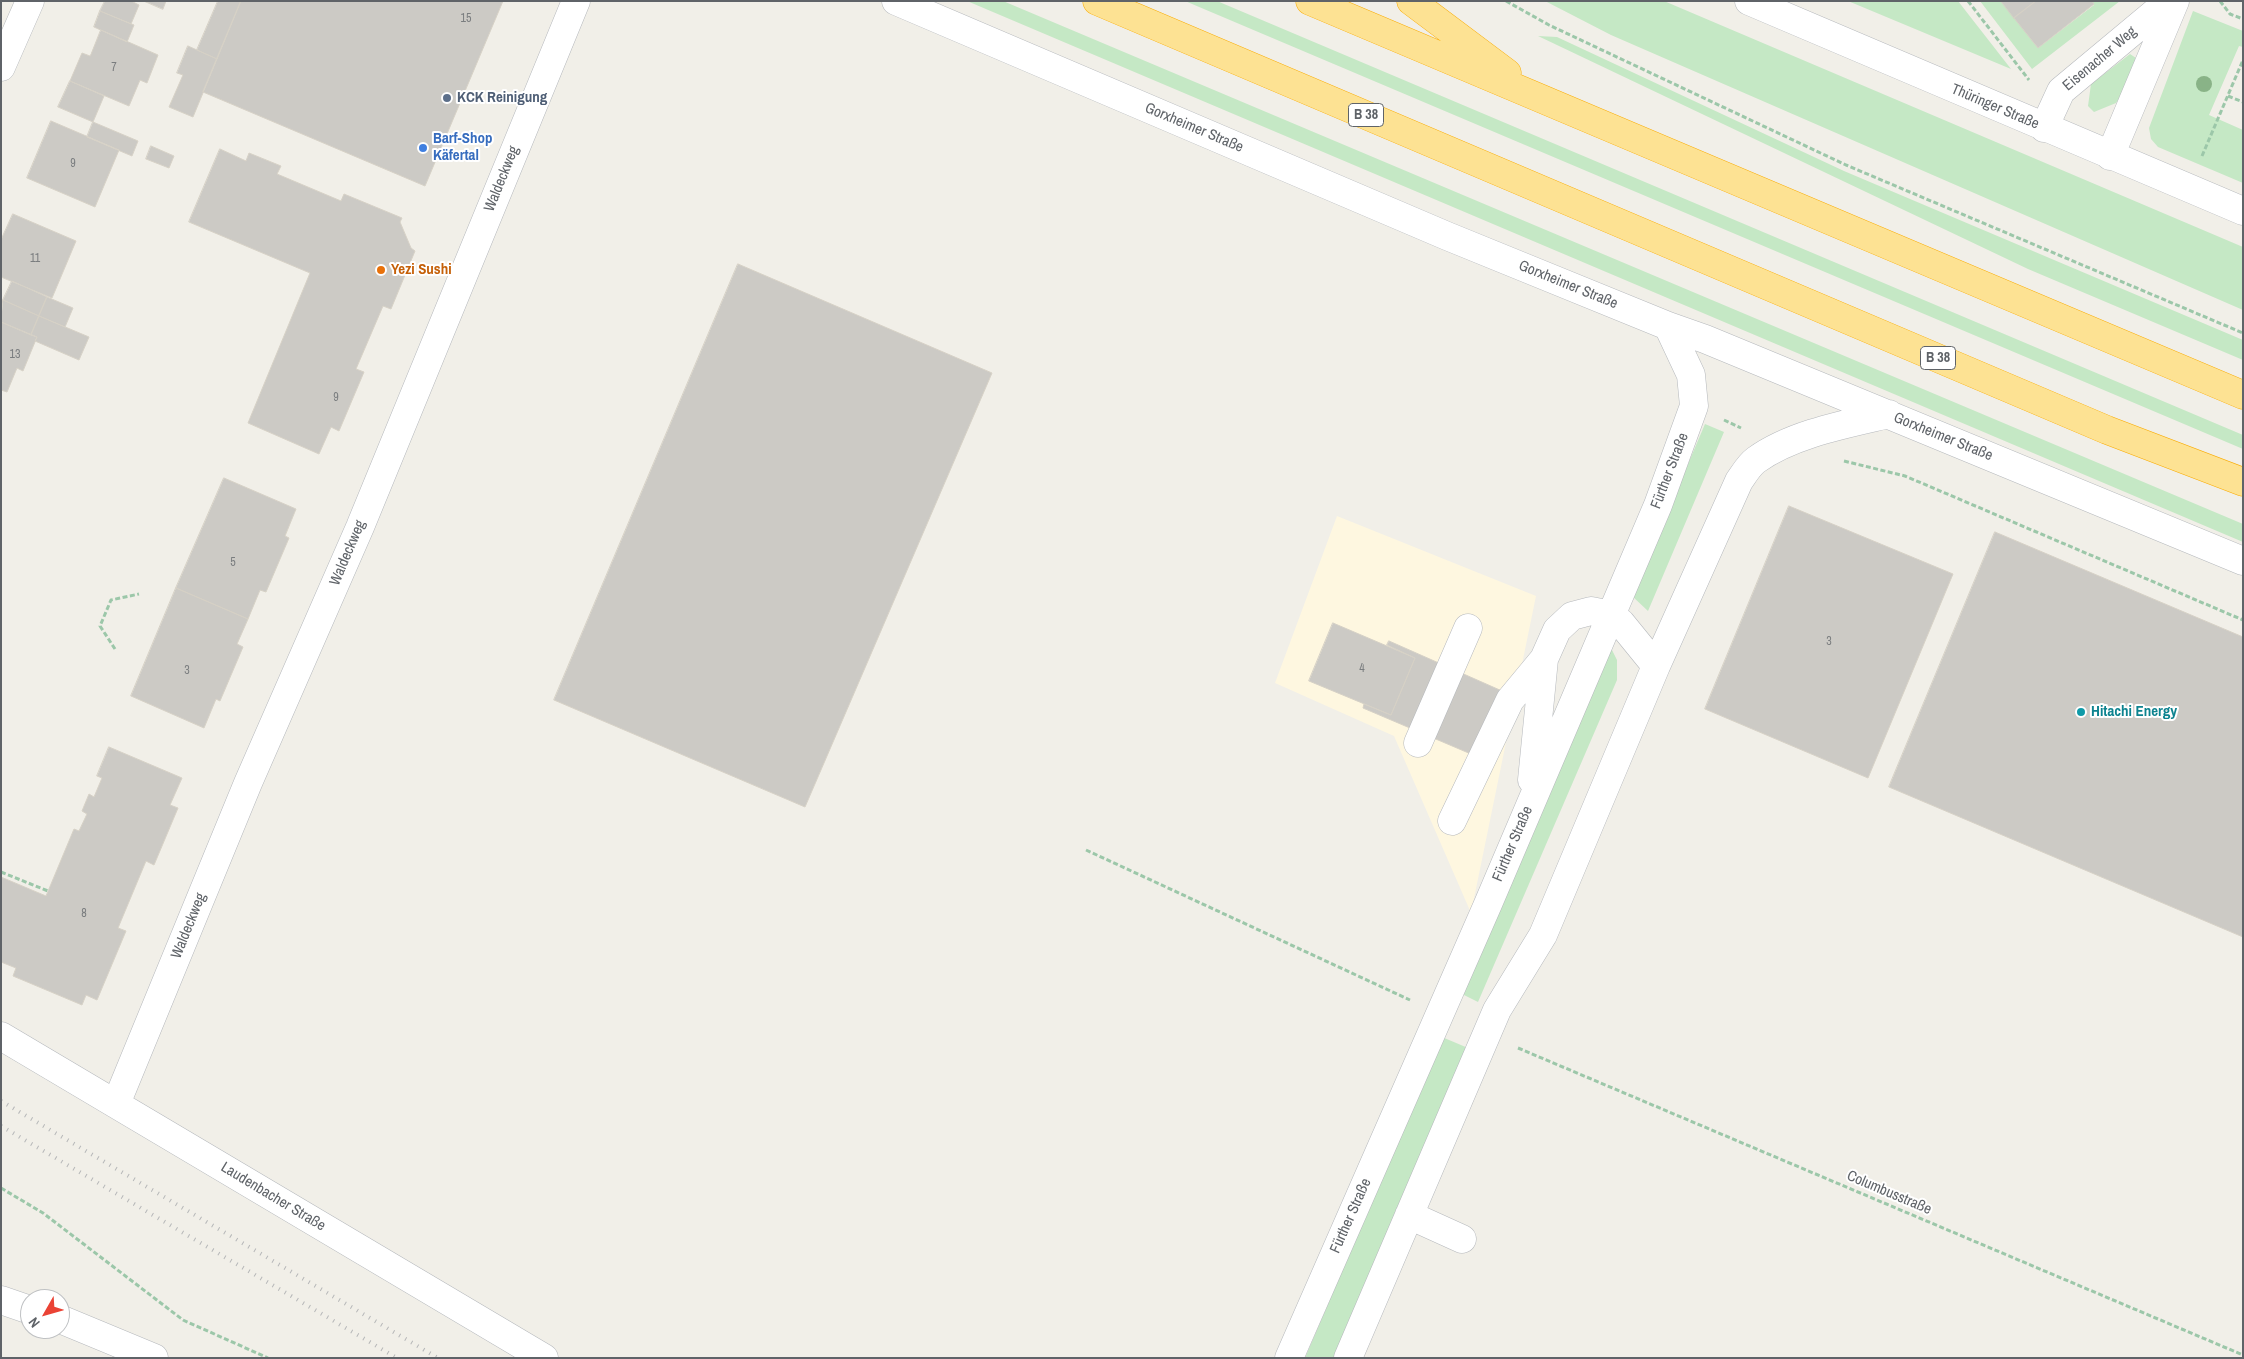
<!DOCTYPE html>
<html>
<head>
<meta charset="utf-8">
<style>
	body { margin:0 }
	#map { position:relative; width:2244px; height:1359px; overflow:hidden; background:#f1efe8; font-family:"Archivo Narrow",sans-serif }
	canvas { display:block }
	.frame { position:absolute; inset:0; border:2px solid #5f6368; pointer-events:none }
	.north { position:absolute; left:20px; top:1289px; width:50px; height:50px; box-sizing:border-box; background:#fff; border:1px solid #bfc1c3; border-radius:50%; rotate:232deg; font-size:14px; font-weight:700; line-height:20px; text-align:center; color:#5f6368 }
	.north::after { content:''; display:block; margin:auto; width:18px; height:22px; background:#ea4335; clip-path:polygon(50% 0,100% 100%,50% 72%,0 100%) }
</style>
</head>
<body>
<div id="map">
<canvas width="2244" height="1359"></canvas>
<div class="frame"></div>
<div class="north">N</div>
</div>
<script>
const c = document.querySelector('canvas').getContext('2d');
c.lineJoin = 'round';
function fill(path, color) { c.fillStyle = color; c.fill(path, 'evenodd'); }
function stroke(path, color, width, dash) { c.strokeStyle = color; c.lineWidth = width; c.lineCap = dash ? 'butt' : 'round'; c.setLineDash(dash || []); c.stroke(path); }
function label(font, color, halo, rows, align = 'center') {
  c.font = font + ' "Archivo Narrow",sans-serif'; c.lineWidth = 4; c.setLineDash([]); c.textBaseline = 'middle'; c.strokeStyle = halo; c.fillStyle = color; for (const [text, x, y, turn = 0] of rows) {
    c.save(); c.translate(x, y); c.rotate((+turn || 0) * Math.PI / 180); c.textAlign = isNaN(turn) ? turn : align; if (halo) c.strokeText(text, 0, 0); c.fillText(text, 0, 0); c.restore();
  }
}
fill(new Path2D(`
	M 1337,516 L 1536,596 L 1471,913 L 1394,736 L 1275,683 Z`), '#fef7e0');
fill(new Path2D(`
	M 967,1 L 1003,1 L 2243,524 L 2243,542 Z
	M 1185,1 L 1217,1 L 2243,435 L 2243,449 Z
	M 1545,1 L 1664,1 L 2243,247 L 2243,310 L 1611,35 Z
	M 1848,1 L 1958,1 L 2011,69 Z
	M 1980,1 L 2002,1 L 2038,48 L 2094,5 L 2092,1 L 2120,1 L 2032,69 Z
	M 2193,11 L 2243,31 L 2243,47 L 2239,46 L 2209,115 L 2243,130 L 2243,183 L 2158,147 L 2151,139 L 2149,128 Z
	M 1538,36 L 1557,37 L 1844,171 L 2243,340 L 2243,360 L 2028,269 Z
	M 2130,54 L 2136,58 L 2123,93 L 2116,103 L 2094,112 L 2088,106 L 2091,84 Z
	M 1705,424 L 1724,432 L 1648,611 L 1632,596 Z
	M 1610,646 L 1617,660 L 1617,680 L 1478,1002 L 1460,993 Z
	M 1442,1037 L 1468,1048 L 1334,1358 L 1305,1358 Z`), '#c5e8c5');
const building = new Path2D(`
	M 105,1 L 131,1 L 139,5 L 131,24 L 100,11 Z
	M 144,1 L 166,1 L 163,9 Z
	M 218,1 L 241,1 L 217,59 L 197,50 Z
	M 241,1 L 503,1 L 425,186 L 203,92 Z
	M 2001,1 L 2036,1 L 2014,18 Z
	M 2036,1 L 2092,1 L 2094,4 L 2038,48 L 2014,18 Z
	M 100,11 L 134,25 L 127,42 L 94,27 Z
	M 101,30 L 158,55 L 147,83 L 140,80 L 129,106 L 70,81 L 82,53 L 90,56 Z
	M 188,46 L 217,59 L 193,117 L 169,107 L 183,75 L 177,73 Z
	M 70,81 L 104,96 L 93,122 L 58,107 Z
	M 51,121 L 119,150 L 95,207 L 27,178 Z
	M 93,122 L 138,141 L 132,156 L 87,137 Z
	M 151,146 L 174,156 L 169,168 L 146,159 Z
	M 220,149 L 246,161 L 249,153 L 281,166 L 277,174 L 341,201 L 344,194 L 402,218 L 400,222 L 411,248 L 415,251 L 391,309 L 383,306 L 356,369 L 364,372 L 339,431 L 331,427 L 319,454 L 248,423 L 310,273 L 189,222 Z
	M 13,214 L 76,241 L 52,298 L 1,277 L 1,240 Z
	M 738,264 L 992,373 L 805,807 L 554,700 Z
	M 12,281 L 47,297 L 39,316 L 3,300 Z
	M 47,297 L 73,308 L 65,327 L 39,316 Z
	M 3,300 L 39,316 L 31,335 L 1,322 Z
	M 39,316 L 89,337 L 79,360 L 35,341 L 37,337 L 31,335 Z
	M 1,322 L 37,337 L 23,371 L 17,368 L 7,392 L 1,390 Z
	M 224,478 L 296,509 L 285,536 L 289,538 L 266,592 L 260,590 L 248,619 L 176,588 Z
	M 1789,506 L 1953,574 L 1868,778 L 1705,709 Z
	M 1995,532 L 2243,637 L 2243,937 L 1889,787 Z
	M 176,588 L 248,619 L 237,644 L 243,647 L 220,701 L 216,699 L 204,728 L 131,696 Z
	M 1333,623 L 1415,658 L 1391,715 L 1309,681 Z
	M 1389,641 L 1502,691 L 1471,754 L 1363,708 L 1364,704 L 1391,715 L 1415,658 L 1387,645 Z
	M 109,747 L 182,778 L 170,805 L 178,808 L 154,865 L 146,861 L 118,928 L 126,931 L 97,1000 L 86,995 L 82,1005 L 13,976 L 16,968 L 1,962 L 1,877 L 46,896 L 74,829 L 79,831 L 87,814 L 82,811 L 89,794 L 94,797 L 102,778 L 97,776 Z`);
fill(building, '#cccac5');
stroke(building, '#d6d1c6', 1);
const minor = new Path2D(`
	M 896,1 L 1447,236 L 1668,326 L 1705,339 L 2243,561
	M 1749,1 L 2243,211
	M 1,67 L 30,1
	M 2044,128 L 2061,91 L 2169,1
	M 2110,156 L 2175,1
	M 1418,743 L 1468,628
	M 1532,780 L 1544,659
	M 1452,821 L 1510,700 L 1544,659 L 1557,630 L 1572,616 L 1591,611 L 1611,615 L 1621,623 L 1656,666
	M 1,1036 L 544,1358
	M 116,1104 L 248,783 L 360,527 L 576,1
	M 1409,1215 L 1462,1239
	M 1,1300 L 30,1310
	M 60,1319 L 154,1358
	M 1289,1358 L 1488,904 L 1658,505 L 1694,406 L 1691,375 L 1668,326
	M 1348,1358 L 1497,1010 L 1543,935 L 1656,666 L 1739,481 C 1744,474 1749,465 1756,460 C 1792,434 1846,424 1889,414`);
const highway = new Path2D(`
	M 1097,1 L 2107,430 L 2243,482
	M 1310,1 L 2243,395
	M 1411,1 L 1507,73`);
stroke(minor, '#b5b8bc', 29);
stroke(highway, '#f9ab00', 29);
stroke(new Path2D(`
	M 1506,1 L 1549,25 L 1846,165 L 2243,333
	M 1968,1 L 2029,80
	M 2220,1 L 2230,14 L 2243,19
	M 2228,96 L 2243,102
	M 2202,156 L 2243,60
	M 1724,420 L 1741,428
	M 1844,461 L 1905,476 L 2243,620
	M 115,649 L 100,626 L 111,600 L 139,594
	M 1086,850 L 1410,1000
	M 1,872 L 48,891
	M 1518,1048 L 2243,1355
	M 1,1188 L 43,1213 L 183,1320 L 268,1358`), '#9cc7a9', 3, [5, 2.5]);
stroke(minor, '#fff', 28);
stroke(highway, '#fde293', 28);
stroke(new Path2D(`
	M 1,1101 L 438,1358
	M 1,1126 L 397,1358`), '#b6b7b8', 4, [1, 6]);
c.fillStyle = '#89b387';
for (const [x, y] of [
	[2204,84]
]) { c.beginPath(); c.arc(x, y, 8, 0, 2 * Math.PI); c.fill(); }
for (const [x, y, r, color] of [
	[447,98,5,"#5c6f8a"],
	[423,148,5,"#3f7fe0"],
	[381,270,5,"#e8710a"],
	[2081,712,5,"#0f9aa8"]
]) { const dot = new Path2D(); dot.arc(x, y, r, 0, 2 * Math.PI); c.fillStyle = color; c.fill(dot); stroke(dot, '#fff', 2); }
label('12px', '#7a7d7f', null, [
	["15",466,19],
	["7",114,68],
	["9",73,164],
	["11",35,259],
	["13",15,355],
	["9",336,398],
	["5",233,563],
	["3",1829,642],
	["4",1362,669],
	["3",187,671],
	["8",84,914]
]);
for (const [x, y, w] of [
	[1366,115,35],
	[1938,358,35]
]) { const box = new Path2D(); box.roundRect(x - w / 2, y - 11.5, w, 23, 4); c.fillStyle = '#fff'; c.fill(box); stroke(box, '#5f6368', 1); }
label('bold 14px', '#5f6368', null, [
	["B 38",1366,115],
	["B 38",1938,358]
]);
label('15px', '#5f6368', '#fff', [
	["Eisenacher Weg",2100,59,-40],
	["Thüringer Straße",1995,107,23],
	["Gorxheimer Straße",1194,128,23],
	["Waldeckweg",502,179,-68],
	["Gorxheimer Straße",1568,285,22],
	["Gorxheimer Straße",1943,437,22],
	["Fürther Straße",1670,471,-69],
	["Waldeckweg",348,553,-67],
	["Fürther Straße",1513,844,-67],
	["Waldeckweg",189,926,-68],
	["Columbusstraße",1889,1193,23],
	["Laudenbacher Straße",273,1197,31],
	["Fürther Straße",1351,1216,-66]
]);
label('bold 15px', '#4e5e75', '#fff', [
	["KCK Reinigung",457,98]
], 'left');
label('bold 15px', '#366cbe', '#fff', [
	["Barf-Shop",433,139],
	["Käfertal",433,156]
], 'left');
label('bold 15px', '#c56008', '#fff', [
	["Yezi Sushi",391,270]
], 'left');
label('bold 15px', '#0d838f', '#fff', [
	["Hitachi Energy",2091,712]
], 'left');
</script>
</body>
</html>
